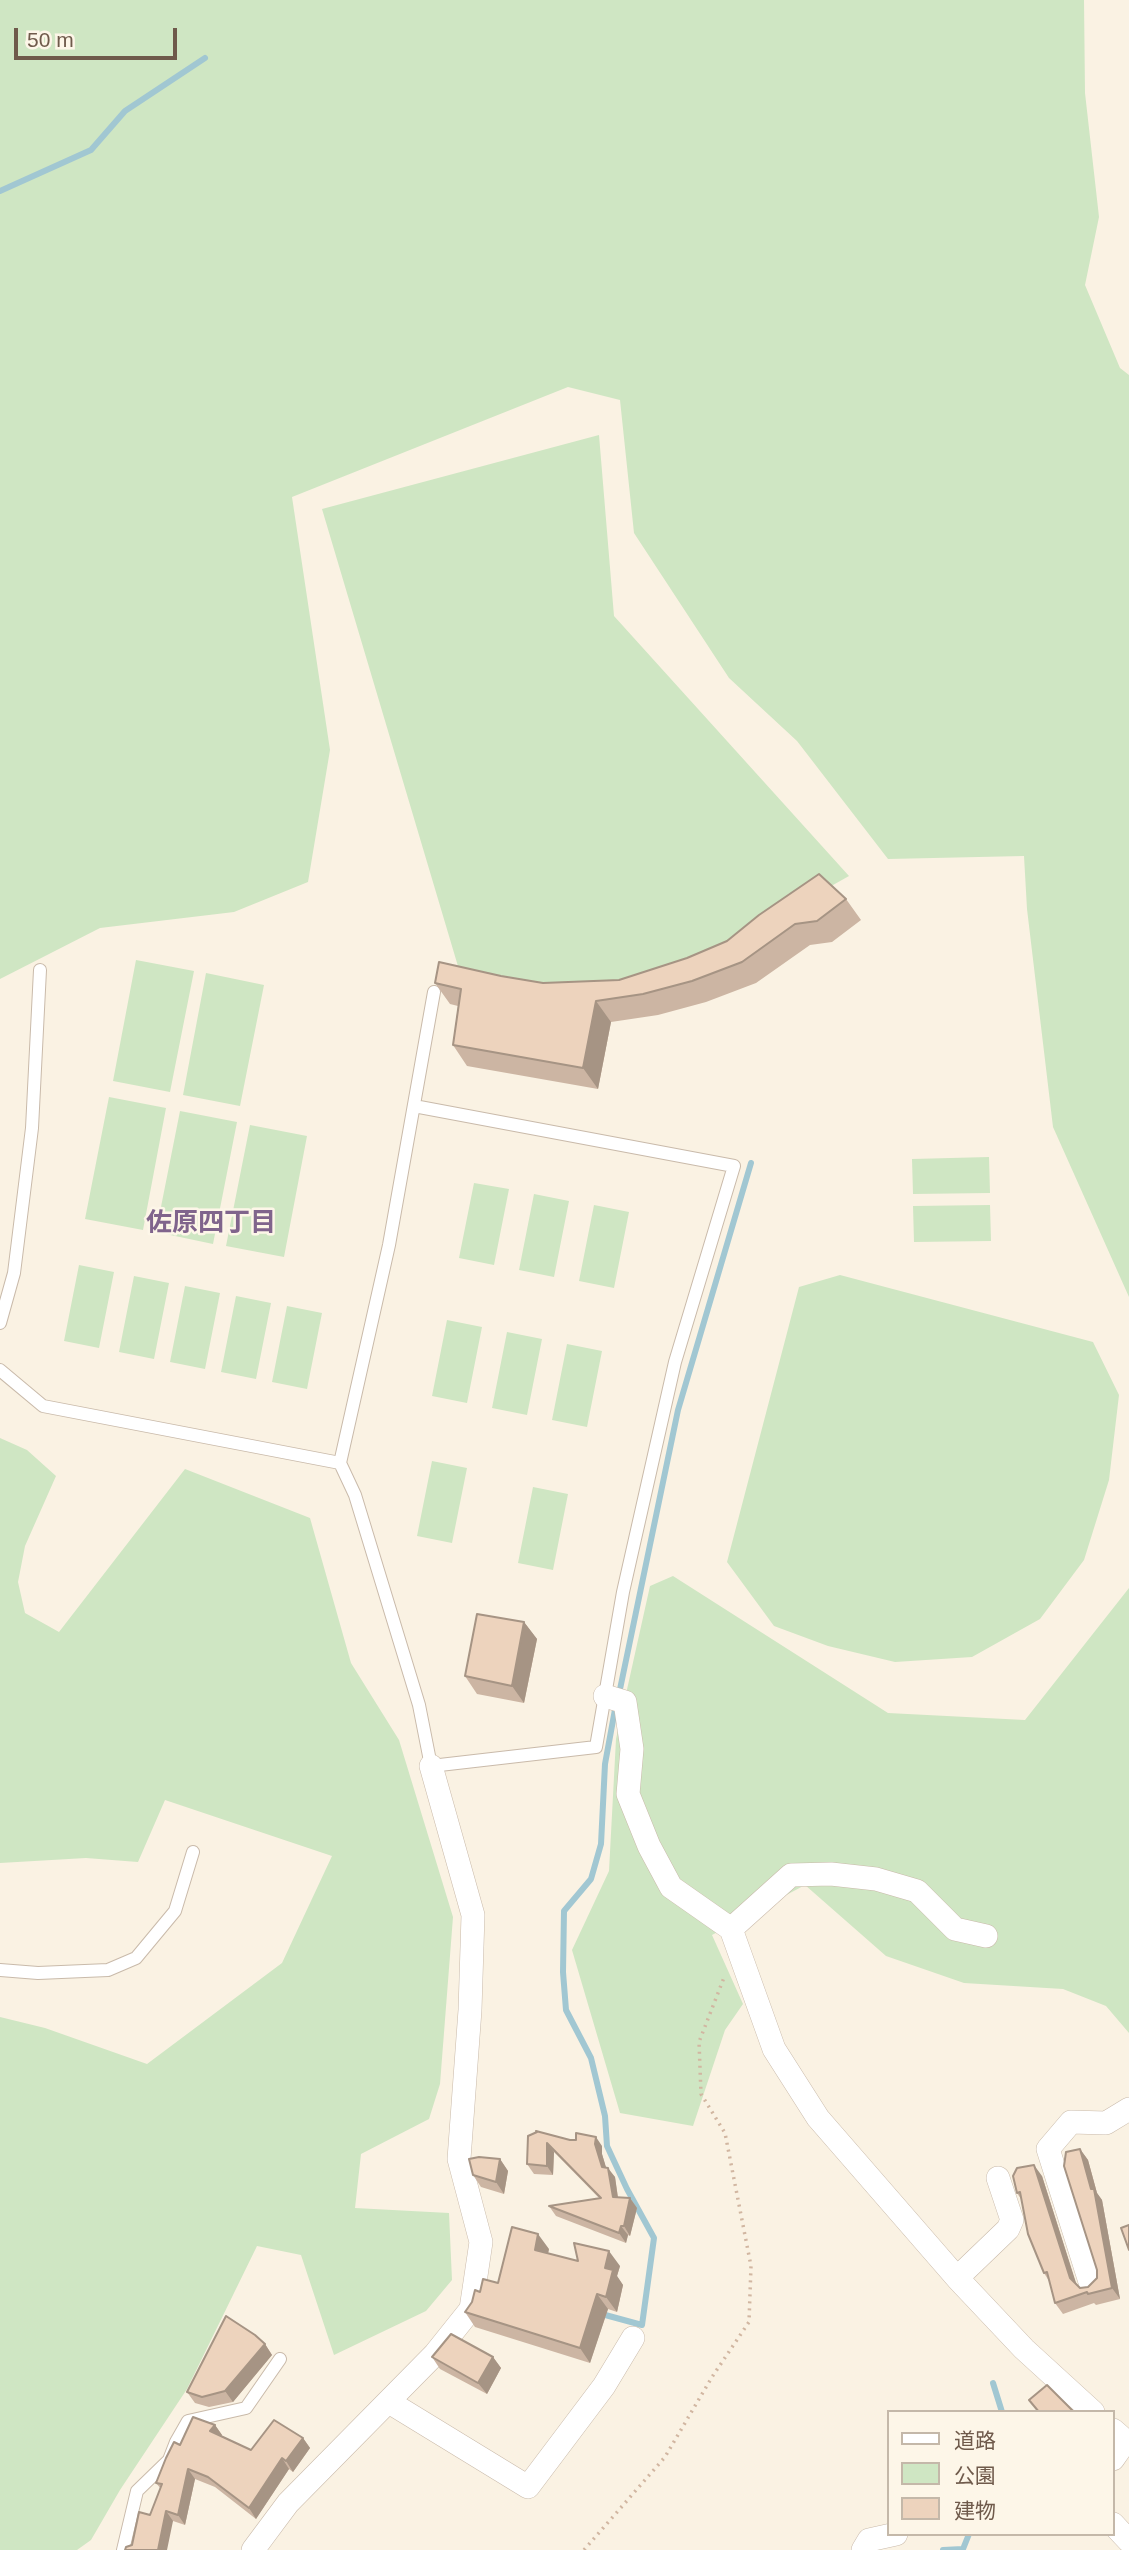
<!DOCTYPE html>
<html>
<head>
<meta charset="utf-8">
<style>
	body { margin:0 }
	#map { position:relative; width:1129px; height:2550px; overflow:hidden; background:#faf2e3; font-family:Helvetica,"Noto Sans JP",sans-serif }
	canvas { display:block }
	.legend { position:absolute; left:887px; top:2410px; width:228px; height:126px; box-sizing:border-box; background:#fdf6e8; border:2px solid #c4b8a9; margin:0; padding:9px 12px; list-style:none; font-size:21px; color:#6f5a4b }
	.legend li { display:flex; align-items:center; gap:14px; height:35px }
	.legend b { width:35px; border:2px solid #c4b8a9 }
	.scale { position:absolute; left:14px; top:28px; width:163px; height:32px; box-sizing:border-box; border:4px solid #6f5a4b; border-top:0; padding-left:9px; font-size:21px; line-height:24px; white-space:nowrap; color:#6f5a4b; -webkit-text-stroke:5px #fdf6e8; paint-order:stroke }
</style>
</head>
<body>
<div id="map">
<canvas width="1129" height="2550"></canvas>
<ul class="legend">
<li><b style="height:9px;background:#fff"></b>道路</li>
<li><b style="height:19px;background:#cfe6c3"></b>公園</li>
<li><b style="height:19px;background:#edd3bd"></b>建物</li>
</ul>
<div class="scale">50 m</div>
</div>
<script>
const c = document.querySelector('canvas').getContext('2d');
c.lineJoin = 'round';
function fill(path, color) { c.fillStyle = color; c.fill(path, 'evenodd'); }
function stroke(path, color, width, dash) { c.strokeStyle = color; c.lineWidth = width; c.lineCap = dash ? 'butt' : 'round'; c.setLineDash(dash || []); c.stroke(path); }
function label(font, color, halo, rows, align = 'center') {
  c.font = font + ' Helvetica,"Noto Sans JP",sans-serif'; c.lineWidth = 5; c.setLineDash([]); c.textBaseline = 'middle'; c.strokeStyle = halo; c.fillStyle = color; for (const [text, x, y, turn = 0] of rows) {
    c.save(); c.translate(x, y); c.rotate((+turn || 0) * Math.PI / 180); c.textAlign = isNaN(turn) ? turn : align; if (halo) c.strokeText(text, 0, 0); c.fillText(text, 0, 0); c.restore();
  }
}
fill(new Path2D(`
	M 0,0 L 1084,0 L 1085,93 L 1099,217 L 1085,285 L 1120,368 L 1129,375 L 1129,1297 L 1053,1127 L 1027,909 L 1024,856 L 888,859 L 797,741 L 729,678 L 634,533 L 620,400 L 568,387 L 292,497 L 330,750 L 308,882 L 234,912 L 100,928 L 0,979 Z
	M 599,435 L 614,616 L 849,876 L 817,894 L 731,955 L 596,990 L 460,973 L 322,509 Z
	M 136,960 L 194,971 L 170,1092 L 113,1081 Z
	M 206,973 L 264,985 L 240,1106 L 183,1095 Z
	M 109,1097 L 166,1108 L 143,1230 L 85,1219 Z
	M 180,1111 L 237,1122 L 213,1244 L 156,1232 Z
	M 250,1125 L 307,1136 L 284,1257 L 226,1246 Z
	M 989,1157 L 990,1193 L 913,1194 L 912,1159 Z
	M 474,1183 L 509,1189 L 494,1265 L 459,1258 Z
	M 534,1194 L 569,1201 L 554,1277 L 519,1270 Z
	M 594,1205 L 629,1212 L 614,1288 L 579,1281 Z
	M 990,1205 L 991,1241 L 914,1242 L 913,1206 Z
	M 79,1265 L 114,1272 L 99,1348 L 64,1341 Z
	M 840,1275 L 1093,1342 L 1119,1395 L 1109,1480 L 1084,1560 L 1040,1619 L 972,1657 L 895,1662 L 828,1646 L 774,1626 L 727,1562 L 799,1287 Z
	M 134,1276 L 169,1283 L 154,1359 L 119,1352 Z
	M 185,1286 L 220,1293 L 205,1369 L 170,1362 Z
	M 236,1296 L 271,1303 L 256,1379 L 221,1372 Z
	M 287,1306 L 322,1313 L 307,1389 L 272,1382 Z
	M 447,1320 L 482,1327 L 467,1403 L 432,1396 Z
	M 507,1332 L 542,1339 L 527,1415 L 492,1408 Z
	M 567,1344 L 602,1351 L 587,1427 L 552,1420 Z
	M 0,1438 L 27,1450 L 56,1476 L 25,1546 L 18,1582 L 25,1613 L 59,1632 L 185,1469 L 310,1518 L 351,1663 L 399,1740 L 453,1917 L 440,2084 L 429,2119 L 361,2154 L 355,2208 L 449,2213 L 452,2280 L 426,2311 L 334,2355 L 301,2255 L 257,2246 L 187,2389 L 120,2490 L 91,2540 L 77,2550 L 0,2550 L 0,2017 L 45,2028 L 147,2064 L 282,1963 L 332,1856 L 165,1800 L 138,1862 L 86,1858 L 0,1863 Z
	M 432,1461 L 467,1468 L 452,1543 L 417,1536 Z
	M 533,1487 L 568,1494 L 553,1570 L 518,1563 Z
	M 673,1576 L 888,1713 L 1025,1720 L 1129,1588 L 1129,2033 L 1106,2006 L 1063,1989 L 964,1983 L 886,1956 L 805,1885 L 712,1935 L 743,2004 L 725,2030 L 693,2126 L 620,2113 L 572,1950 L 609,1871 L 616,1739 L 650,1586 Z`), '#cfe6c3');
stroke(new Path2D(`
	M 0,191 L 91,150 L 125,111 L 205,58
	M 619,1694 L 678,1410 L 751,1163
	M 598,2313 L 642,2325 L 654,2238 L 627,2189 L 607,2146 L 605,2116 L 591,2058 L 566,2010 L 563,1972 L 564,1911 L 591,1879 L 601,1844 L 605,1764 L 616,1704
	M 993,2383 L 1002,2412
	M 943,2550 L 963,2549 L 969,2534`), '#a1c7d2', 6);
const lane = new Path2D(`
	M 414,1106 L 734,1166 L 675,1362 L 623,1592 L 596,1747 L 431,1766 L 419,1705 L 355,1495 L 340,1463 L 389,1245 L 434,992
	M 0,1323 L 14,1273 L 32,1128 L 40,970
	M 0,1370 L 43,1406 L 340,1463
	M 0,1970 L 38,1973 L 108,1970 L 136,1958 L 175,1911 L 193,1852
	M 123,2550 L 137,2491 L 169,2460 L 176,2442 L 188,2421 L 246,2408 L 280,2359`);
const street = new Path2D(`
	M 605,1696 L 625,1702 L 632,1749 L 628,1794 L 649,1846 L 671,1887 L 731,1929 L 791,1875 L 831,1874 L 876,1879 L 917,1891 L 955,1929 L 986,1936
	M 731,1929 L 774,2049 L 818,2118 L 957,2278 L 1024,2349 L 1093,2412
	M 957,2278 L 1008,2229 L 1012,2220 L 998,2178
	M 1091,2285 L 1048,2149 L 1071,2122 L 1106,2123 L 1129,2109
	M 389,2402 L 528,2487 L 604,2386 L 633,2338
	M 1113,2430 L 1121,2437 L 1120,2449 L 1113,2459
	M 1113,2524 L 1129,2541
	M 253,2550 L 288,2503 L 435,2354 L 471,2309 L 481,2242 L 459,2159 L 470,2010 L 473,1915 L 431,1766
	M 863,2550 L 869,2540 L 896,2534`);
stroke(lane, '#c9baaa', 14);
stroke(street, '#c9baaa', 24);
stroke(new Path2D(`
	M 584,2550 L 665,2457 L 712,2377 L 749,2322 L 751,2266 L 725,2133 L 701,2094 L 699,2042 L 725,1975`), '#d1b6a1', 3.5, [2, 5]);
stroke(lane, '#fff', 12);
stroke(street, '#fff', 23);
fill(new Path2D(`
	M 846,899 L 861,920 L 832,942 L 810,945 L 756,983 L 706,1002 L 658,1015 L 611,1022 L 598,1089 L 467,1066 L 453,1045 L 458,1006 L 450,1004 L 435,983 L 501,976 L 543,983 L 619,980 L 687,958 Z
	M 524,1622 L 537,1639 L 524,1703 L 477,1694 L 465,1676 Z
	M 528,2136 L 570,2140 L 602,2146 L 602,2154 L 606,2168 L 615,2177 L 618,2197 L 630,2198 L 637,2208 L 630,2236 L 628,2235 L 626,2243 L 556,2216 L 549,2206 L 599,2198 L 554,2152 L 553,2175 L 534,2174 L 527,2164 Z
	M 1080,2149 L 1088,2160 L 1097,2193 L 1102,2200 L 1120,2299 L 1096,2305 L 1094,2303 L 1063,2314 L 1055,2303 L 1049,2281 L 1044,2273 L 1021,2199 L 1017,2193 L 1042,2176 L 1076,2284 L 1080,2288 L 1088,2287 L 1097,2278 L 1097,2270 Z
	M 500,2159 L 508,2171 L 504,2194 L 481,2187 L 473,2175 Z
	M 549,2249 L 548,2254 L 578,2261 L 620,2266 L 617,2276 L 623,2285 L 617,2312 L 608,2309 L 590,2363 L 475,2327 L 465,2312 L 480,2292 L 498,2283 Z
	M 265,2344 L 272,2355 L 233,2402 L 209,2407 L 195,2403 L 187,2392 Z
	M 432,2357 L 493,2357 L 501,2368 L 487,2394 L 440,2369 Z
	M 215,2425 L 222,2435 L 221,2436 L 251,2450 L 303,2438 L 310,2448 L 293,2472 L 289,2469 L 256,2519 L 215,2487 L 195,2479 L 185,2525 L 173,2521 L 132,2545 L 150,2515 L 161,2489 L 156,2483 L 180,2445 Z`), '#ccb5a3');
fill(new Path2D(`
	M 596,1001 L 611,1022 L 598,1089 L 583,1068 Z
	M 524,1622 L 537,1639 L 524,1703 L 512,1686 Z
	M 596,2137 L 602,2146 L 602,2154 L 609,2177 L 602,2167 L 595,2144 Z
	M 547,2143 L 554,2152 L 553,2175 L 547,2166 Z
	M 1080,2149 L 1088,2160 L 1097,2193 L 1102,2200 L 1120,2299 L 1112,2288 L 1091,2189 Z
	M 500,2159 L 508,2171 L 504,2194 L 496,2182 Z
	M 1034,2165 L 1042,2176 L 1078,2289 L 1070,2278 Z
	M 608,2168 L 615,2177 L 619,2206 L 613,2197 Z
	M 630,2198 L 637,2208 L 630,2236 L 624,2226 Z
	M 621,2226 L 628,2235 L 626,2243 L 619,2233 Z
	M 538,2234 L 549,2249 L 545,2265 L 535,2250 Z
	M 609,2251 L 620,2266 L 617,2276 L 623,2285 L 617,2312 L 606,2297 L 605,2268 Z
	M 597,2294 L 608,2309 L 590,2363 L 580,2348 Z
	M 265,2344 L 272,2355 L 233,2402 L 225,2391 Z
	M 493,2357 L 501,2368 L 487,2394 L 478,2383 Z
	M 215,2425 L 222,2435 L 217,2441 L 210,2431 Z
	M 303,2438 L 310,2448 L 293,2472 L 286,2461 Z
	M 282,2458 L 289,2469 L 256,2519 L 249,2508 Z
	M 188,2469 L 195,2479 L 185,2525 L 178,2515 Z
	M 166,2511 L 173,2521 L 167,2550 L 158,2550 Z`), '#a69484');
const building = new Path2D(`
	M 819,874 L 846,899 L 817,921 L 795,924 L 742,962 L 692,981 L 643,994 L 596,1001 L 583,1068 L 453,1045 L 461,989 L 435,983 L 439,962 L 501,976 L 543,983 L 619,980 L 687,958 L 727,941 L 759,915 Z
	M 477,1614 L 524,1622 L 512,1686 L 465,1676 Z
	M 536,2131 L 570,2140 L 576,2140 L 576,2133 L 596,2137 L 595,2144 L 602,2167 L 608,2168 L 613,2197 L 630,2198 L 624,2226 L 621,2226 L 619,2233 L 549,2206 L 601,2198 L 547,2143 L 547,2166 L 527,2164 L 528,2136 L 537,2132 Z
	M 1080,2149 L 1091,2189 L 1094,2189 L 1112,2288 L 1088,2294 L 1087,2292 L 1055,2303 L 1047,2272 L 1044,2273 L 1028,2234 L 1020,2192 L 1017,2193 L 1013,2176 L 1017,2168 L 1034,2165 L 1070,2278 L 1080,2288 L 1088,2287 L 1097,2278 L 1097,2270 L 1064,2166 L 1066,2152 Z
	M 479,2157 L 500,2159 L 496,2182 L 473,2175 L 469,2159 Z
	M 1129,2225 L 1129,2250 L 1121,2228 Z
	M 512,2227 L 538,2234 L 535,2250 L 578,2261 L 574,2243 L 609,2251 L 605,2268 L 613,2270 L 606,2297 L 597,2294 L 580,2348 L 465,2312 L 472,2302 L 475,2290 L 480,2292 L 483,2279 L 498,2283 Z
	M 226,2316 L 255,2335 L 265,2344 L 225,2391 L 202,2397 L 187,2392 Z
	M 451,2334 L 493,2357 L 478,2383 L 432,2357 Z
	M 1047,2385 L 1074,2412 L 1039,2412 L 1029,2400 Z
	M 193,2417 L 215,2425 L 210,2431 L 251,2450 L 274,2420 L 303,2438 L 286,2461 L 282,2458 L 249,2508 L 208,2477 L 188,2469 L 178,2515 L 166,2511 L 158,2550 L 125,2550 L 126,2547 L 132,2545 L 139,2512 L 150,2515 L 162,2484 L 156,2483 L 166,2458 L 174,2442 L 180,2445 Z`);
fill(building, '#edd3bd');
stroke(building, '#a69484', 2);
label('bold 26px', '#80648c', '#fdf6e8', [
	["佐原四丁目",211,1224]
]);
</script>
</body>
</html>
